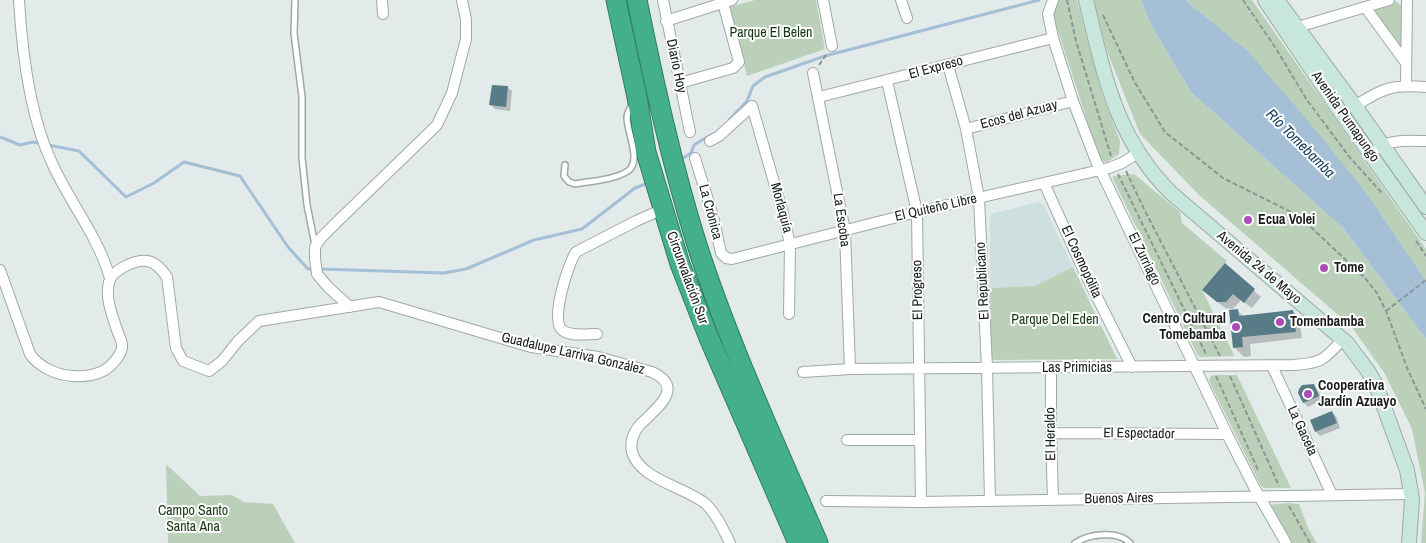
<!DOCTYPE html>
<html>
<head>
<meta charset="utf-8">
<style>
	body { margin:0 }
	canvas { display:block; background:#e2ebea }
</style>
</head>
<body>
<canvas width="1426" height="543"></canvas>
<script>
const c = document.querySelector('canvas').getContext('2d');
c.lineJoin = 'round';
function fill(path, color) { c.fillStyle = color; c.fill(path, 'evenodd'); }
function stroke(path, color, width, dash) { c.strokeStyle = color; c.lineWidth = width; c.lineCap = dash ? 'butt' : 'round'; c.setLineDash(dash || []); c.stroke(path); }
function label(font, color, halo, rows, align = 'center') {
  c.font = font + ' "Archivo Narrow",sans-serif'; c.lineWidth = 4; c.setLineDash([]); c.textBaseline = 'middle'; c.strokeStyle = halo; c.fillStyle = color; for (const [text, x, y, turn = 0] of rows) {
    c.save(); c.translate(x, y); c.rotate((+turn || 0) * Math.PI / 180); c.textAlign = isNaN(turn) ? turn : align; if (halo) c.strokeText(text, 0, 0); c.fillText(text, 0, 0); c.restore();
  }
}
fill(new Path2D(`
	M 1039,202 L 1043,204 L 1073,267 L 1035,286 L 990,288 L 990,218 L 991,214 Z`), '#cddfde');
fill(new Path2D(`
	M 755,0 L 816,0 L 825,49 L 747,76 L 730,7 Z
	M 1048,0 L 1077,0 L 1102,94 L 1120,141 L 1119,154 L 1107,162 L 1101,161 L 1098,154 Z
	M 1093,0 L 1141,0 L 1150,23 L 1191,92 L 1343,228 L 1426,339 L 1426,543 L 1421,543 L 1425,493 L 1412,429 L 1385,374 L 1351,326 L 1199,195 L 1140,134 L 1107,51 Z
	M 1185,0 L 1252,0 L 1426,249 L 1426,281 L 1370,198 L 1248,51 Z
	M 1392,1 L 1397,2 L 1402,7 L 1402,50 L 1375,15 C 1375,5 1384,4 1392,1 Z
	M 1134,174 L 1180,212 L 1182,223 L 1227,261 L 1202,290 L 1234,355 L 1233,356 L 1200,357 L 1198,356 L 1113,179 L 1113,176 Z
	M 1073,267 L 1117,359 L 991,360 L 990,288 L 1035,286 Z
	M 1214,375 L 1237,375 L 1291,488 L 1264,488 L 1261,486 L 1209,381 L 1211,376 Z
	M 166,464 L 200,496 L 232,495 L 244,502 L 273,504 L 295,543 L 168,543 Z
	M 1288,503 L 1299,504 L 1308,528 L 1317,543 L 1290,543 L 1270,505 Z`), '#bbd0b8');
fill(new Path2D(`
	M 1141,0 L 1185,0 L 1248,51 L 1314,128 L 1370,198 L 1426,281 L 1426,339 L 1343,228 L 1191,92 L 1150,23 Z`), '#a5bfd6');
fill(new Path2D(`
	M 507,87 L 512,91 L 510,111 L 495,109 L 491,105 Z
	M 1225,265 L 1261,297 L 1252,308 L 1241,300 L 1233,309 L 1225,308 L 1210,296 Z
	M 1238,311 L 1244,317 L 1293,311 L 1299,318 L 1302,338 L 1250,344 L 1251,356 L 1244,357 L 1235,348 Z
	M 1313,385 L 1318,390 L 1322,400 L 1308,407 L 1304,403 L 1299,392 Z
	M 1331,412 L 1336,416 L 1340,428 L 1320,436 L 1316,432 L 1312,420 Z`), '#0003');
stroke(new Path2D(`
	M 729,120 L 747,101 L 753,86 L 765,77 L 825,56 L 1039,0
	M 0,137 L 20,145 L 33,142 L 42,144
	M 48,145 L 79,151 L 126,197 L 154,183 L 184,162 L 240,176 L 288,247 L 308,269 L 313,269
	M 680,160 L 691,153 L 694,145 L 709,136
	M 320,269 L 444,273 L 466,269 L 534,240 L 582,229 L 635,188 L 648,183`), '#a5bfd6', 3);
fill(new Path2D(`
	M 492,85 L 508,86 L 506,107 L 489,105 Z
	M 1225,263 L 1255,289 L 1244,303 L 1233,294 L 1226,302 L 1217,302 L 1202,290 Z
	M 1238,309 L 1239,316 L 1293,310 L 1296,332 L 1242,337 L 1243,347 L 1233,348 L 1229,310 Z
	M 1314,384 L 1319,396 L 1303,403 L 1298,393 L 1299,389 L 1302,385 Z
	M 1332,411 L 1337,423 L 1315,432 L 1310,420 Z`), '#587c87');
const lane = new Path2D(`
	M 295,0 L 294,33 L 302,97 L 302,158 L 307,205 L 315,245
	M 565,165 L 564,176 L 569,182 L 575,184 C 591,181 614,180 628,171 C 642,161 627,132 627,118 C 627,113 630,108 633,104
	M 1075,543 C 1089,534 1118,530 1130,543`);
const street = new Path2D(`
	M 19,0 C 22,51 30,117 52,163 C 70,203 98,236 110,278
	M 382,0 L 383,14
	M 663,0 L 690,132
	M 823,0 L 832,46
	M 901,0 L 907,18
	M 1053,0 L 1048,14 L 1053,38 L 1073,101 L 1096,161 L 1227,434 L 1255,489 L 1286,543
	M 1365,7 L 1406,63
	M 666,21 L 732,0
	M 1291,29 L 1389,0
	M 948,65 L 966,129 L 979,198 L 987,368 L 990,501
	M 813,73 L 845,231 L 850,369
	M 887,81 L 917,212 L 921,502
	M 680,83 L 733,68 L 739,62 L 723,3
	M 1406,85 L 1407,0
	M 819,97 L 1053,38
	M 1355,106 C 1383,88 1393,84 1426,87
	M 966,129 L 1073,101
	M 710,141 L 719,136 L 752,106 L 782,210 L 790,244 L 789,314
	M 1378,148 C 1392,139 1410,141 1426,141
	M 695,158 L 713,216 L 721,253 L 726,258 L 732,259 L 917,212 L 1109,168 L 1122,163 L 1138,153
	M 1044,183 L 1083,269 L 1132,367
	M 0,270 L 30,354 C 39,367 56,375 73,376 C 84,377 100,375 109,367 C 114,362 120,357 122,348 C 123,342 119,336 117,330 C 112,314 105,298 109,282 C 112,270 136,259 147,261 C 156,262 162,270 167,277 L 176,348 L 183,361 L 209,371 L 222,361 L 238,341 L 259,321 L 379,302 L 531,347 L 598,357 L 652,372 C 688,389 652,411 638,427 C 633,434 630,443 632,452 C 640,480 686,487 706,504 C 717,515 723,529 730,543
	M 350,307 L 328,287 L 317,274 L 315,258 L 315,247 L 320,239 L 338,221 L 437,125 L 452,93 L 466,39 L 466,20 L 462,0
	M 597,334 C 587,334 571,337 562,330 C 550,320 568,264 576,252 L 636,221 L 663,209
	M 1272,366 L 1332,495
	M 1051,368 L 1051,433 L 1053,500
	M 803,372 L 850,369 L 1294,365 C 1322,363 1324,360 1342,340
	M 1051,433 L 1227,434
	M 847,440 L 920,440
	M 826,501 L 921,502 L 1411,494`);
const secondary = new Path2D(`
	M 1086,0 C 1104,74 1115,137 1171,193 L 1347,343 L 1368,371 L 1376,385 L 1407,470 L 1412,499 L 1409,543
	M 1265,0 L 1341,113 L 1426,233
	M 1277,0 L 1355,106 L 1426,207`);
const highway = new Path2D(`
	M 616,0 L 637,97 L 646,152 L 680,264 L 709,338 L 798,543
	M 637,0 C 654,83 672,165 697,245 C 730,347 776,445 818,543`);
stroke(lane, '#a0a8a8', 8);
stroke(street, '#a0a8a8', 12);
stroke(secondary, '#a0a8a8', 16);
stroke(highway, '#347c64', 21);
stroke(new Path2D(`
	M 1067,0 L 1076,41 L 1111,156
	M 1243,0 L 1275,47 L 1307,100 L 1351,159 L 1382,193
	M 1103,15 L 1134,81 L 1165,132 L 1223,178 L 1299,216 L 1365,278 L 1377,293 L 1386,311 L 1408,370 L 1426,409
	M 819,65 L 826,55
	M 1126,171 L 1144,209 L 1220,356
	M 1118,174 L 1207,356
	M 1416,241 L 1426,256
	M 1386,311 L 1426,280
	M 1216,376 L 1258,470
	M 1230,376 L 1279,486
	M 1289,506 L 1310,543`), '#8e9594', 2, [5, 2.5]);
stroke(lane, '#fff', 5);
stroke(street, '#fff', 10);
stroke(secondary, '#c7e7dc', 14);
stroke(highway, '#43af8b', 19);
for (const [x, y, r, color] of [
	[1248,220,5,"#aa4db7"],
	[1324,268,5,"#aa4db7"],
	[1280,322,5,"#aa4db7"],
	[1236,327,5,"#aa4db7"],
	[1308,394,5,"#aa4db7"]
]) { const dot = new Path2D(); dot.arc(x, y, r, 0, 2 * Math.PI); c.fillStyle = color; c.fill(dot); stroke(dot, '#fff', 2); }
label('14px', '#143611', '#fff', [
	["Parque El Belen",771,33],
	["Parque Del Eden",1055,320],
	["Campo Santo",193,511],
	["Santa Ana",193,527]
]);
label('14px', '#191c1b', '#fff', [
	["Diario Hoy",676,66,78],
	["El Expreso",936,68,-15],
	["Ecos del Azuay",1019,115,-15],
	["Avenida Pumapungo",1345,117,55],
	["Morlaquía",781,208,75],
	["El Quiteño Libre",936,208,-13],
	["La Crónica",710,212,75],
	["La Escoba",841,220,82],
	["El Zurriago",1144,259,64],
	["El Cosmopólita",1081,262,65],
	["Avenida 24 de Mayo",1259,268,40],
	["Circunvalación Sur",687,278,70],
	["El Republicano",983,281,-93],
	["El Progreso",918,290,-91],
	["Guadalupe Larriva González",573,354,13],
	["Las Primicias",1077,368],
	["La Gaceta",1302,431,65],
	["El Heraldo",1051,434,-91],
	["El Espectador",1139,434,1],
	["Buenos Aires",1119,499,-1]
]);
label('bold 14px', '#191c1b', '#fff', [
	["Ecua Volei",1258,220],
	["Tome",1334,268],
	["Centro Cultural",1226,319,"right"],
	["Tomebamba",1226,335,"right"],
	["Tomenbamba",1290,322],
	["Cooperativa",1318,386],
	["Jardín Azuayo",1318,402]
], 'left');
label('italic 15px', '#154060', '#fff', [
	["Río Tomebamba",1300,144,45]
]);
</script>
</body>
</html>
